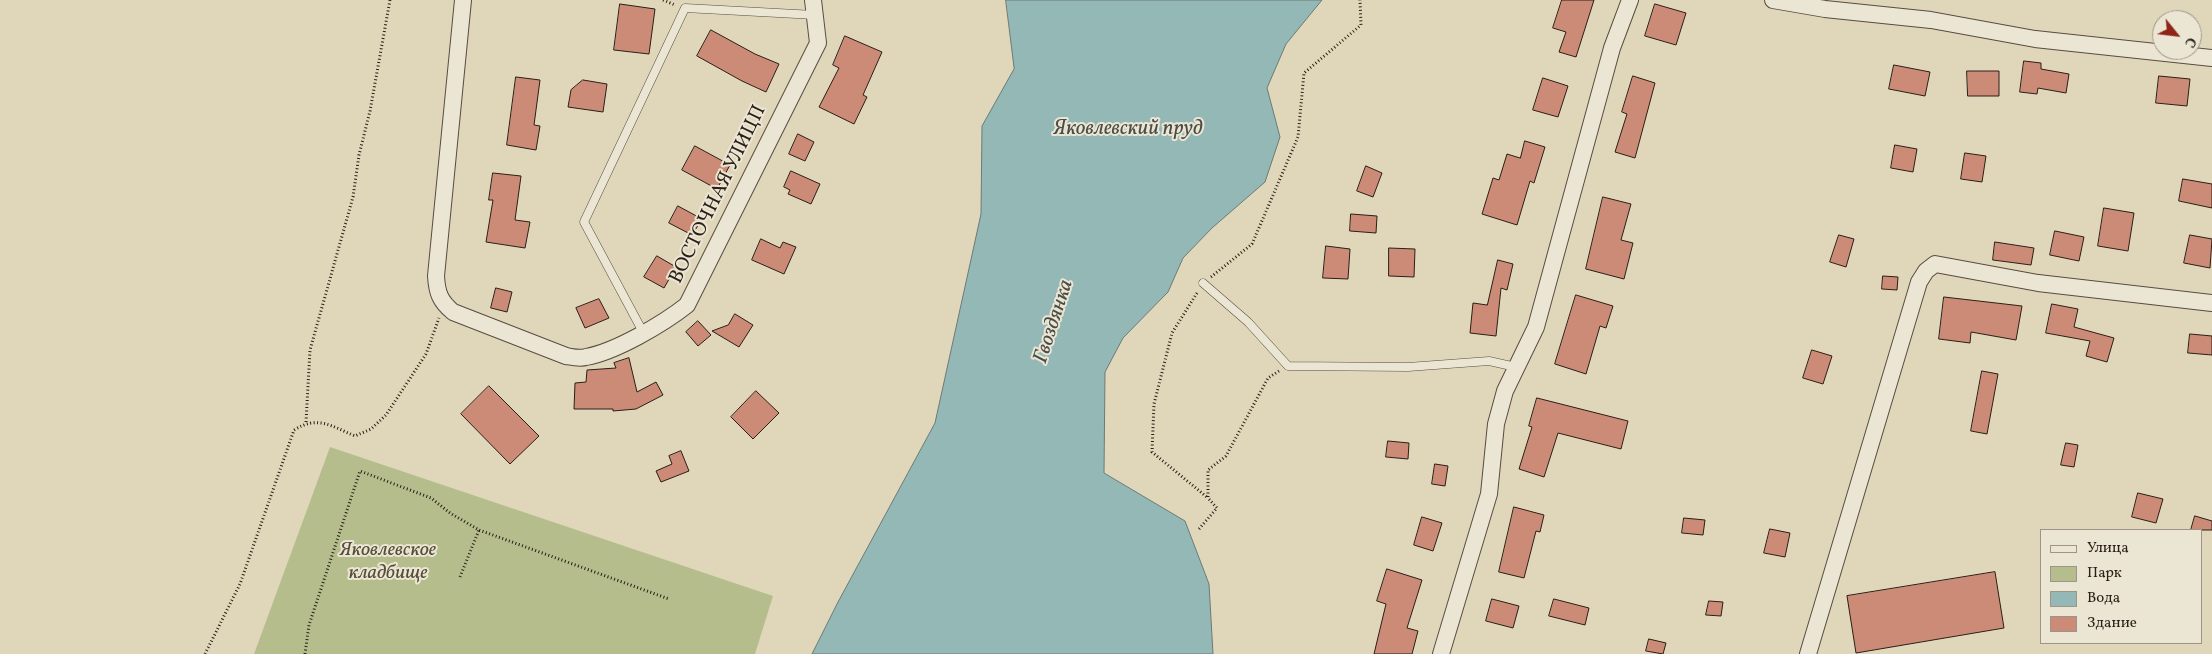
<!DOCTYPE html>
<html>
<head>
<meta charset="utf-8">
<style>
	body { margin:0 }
	#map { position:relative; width:2212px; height:654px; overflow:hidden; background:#e0d7bb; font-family:Vollkorn,serif }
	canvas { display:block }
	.legend { position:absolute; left:2040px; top:529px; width:162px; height:115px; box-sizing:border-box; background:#ebe5d3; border:1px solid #9e9588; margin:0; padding:6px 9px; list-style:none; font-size:15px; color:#2a1e17 }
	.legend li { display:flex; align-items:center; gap:10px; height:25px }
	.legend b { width:25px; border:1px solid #9e9588 }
	.north { position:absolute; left:2152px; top:10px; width:50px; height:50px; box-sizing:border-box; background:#ebe5d3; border:1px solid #9e9588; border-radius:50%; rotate:119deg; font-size:14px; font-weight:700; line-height:20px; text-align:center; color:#2a1e17 }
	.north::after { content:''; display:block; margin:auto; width:18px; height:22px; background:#8f2418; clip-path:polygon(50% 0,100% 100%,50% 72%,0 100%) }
</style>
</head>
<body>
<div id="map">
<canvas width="2212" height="654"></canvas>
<ul class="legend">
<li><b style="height:6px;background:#ebe5d3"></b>Улица</li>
<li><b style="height:14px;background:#b6bd8d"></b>Парк</li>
<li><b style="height:14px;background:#94b8b6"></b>Вода</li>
<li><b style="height:14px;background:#cc8b76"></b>Здание</li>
</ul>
<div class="north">С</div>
</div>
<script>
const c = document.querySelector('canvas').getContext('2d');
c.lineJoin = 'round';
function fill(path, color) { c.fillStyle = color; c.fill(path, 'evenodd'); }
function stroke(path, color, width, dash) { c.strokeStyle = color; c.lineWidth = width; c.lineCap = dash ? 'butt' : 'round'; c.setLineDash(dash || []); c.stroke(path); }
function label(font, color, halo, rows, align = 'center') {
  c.font = font + ' Vollkorn,serif'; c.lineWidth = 4; c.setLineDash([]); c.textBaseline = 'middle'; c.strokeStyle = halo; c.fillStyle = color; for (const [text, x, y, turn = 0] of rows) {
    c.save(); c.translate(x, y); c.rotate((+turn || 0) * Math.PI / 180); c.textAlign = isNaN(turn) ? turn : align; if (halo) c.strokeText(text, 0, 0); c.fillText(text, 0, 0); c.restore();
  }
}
fill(new Path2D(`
	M 330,447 L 773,596 L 755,654 L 254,654 Z`), '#b6bd8d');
const water = new Path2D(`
	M 1006,0 L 1322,0 L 1286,44 L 1267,88 L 1280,137 L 1265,182 L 1212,228 L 1183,258 L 1168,292 L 1123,338 L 1105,372 L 1104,473 L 1185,521 L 1209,584 L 1213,654 L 812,654 L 838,602 L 935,423 L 981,214 L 982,126 L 1014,69 Z`);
fill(water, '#94b8b6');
stroke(water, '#6a7a76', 1);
const building = new Path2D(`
	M 1562,0 L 1594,0 L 1576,57 L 1559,52 L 1566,32 L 1553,28 Z
	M 620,4 L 655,9 L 649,54 L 614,50 Z
	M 1655,4 L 1686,13 L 1676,45 L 1645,36 Z
	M 711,30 L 755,54 L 779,64 L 766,92 L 742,81 L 697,56 Z
	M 845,36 L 882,52 L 863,95 L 867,97 L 854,124 L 819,107 L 839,68 L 833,65 Z
	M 2024,61 L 2041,63 L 2041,69 L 2069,74 L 2066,93 L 2038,88 L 2037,94 L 2020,92 Z
	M 1894,65 L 1930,72 L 1925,96 L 1889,89 Z
	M 1967,71 L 1999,71 L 1999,96 L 1968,96 Z
	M 1633,76 L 1655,83 L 1635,158 L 1615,152 L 1627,114 L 1622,112 Z
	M 2159,76 L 2190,79 L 2187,106 L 2156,103 Z
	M 516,77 L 540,80 L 534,125 L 540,126 L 536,150 L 507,145 Z
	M 1543,78 L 1568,86 L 1558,117 L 1533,110 Z
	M 583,80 L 607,84 L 603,112 L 568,107 L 571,90 Z
	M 798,134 L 814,142 L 805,161 L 789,154 Z
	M 1525,141 L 1545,147 L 1534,183 L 1530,181 L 1517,225 L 1482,214 L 1493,178 L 1499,180 L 1507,154 L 1520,158 Z
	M 1895,145 L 1917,149 L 1913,172 L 1891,168 Z
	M 695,146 L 730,165 L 717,189 L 682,170 Z
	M 1965,153 L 1986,156 L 1982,182 L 1961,179 Z
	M 1366,166 L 1382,173 L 1373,197 L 1357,191 Z
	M 791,171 L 820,184 L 811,204 L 788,194 L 790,190 L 784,187 Z
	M 493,173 L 521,176 L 515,220 L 530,222 L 525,248 L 486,242 L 493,200 L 489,200 Z
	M 2183,179 L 2212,184 L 2212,208 L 2179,201 Z
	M 1603,197 L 1631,204 L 1621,240 L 1633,243 L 1624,279 L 1586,269 Z
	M 678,206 L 702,219 L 692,235 L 669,223 Z
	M 2104,208 L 2134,213 L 2128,251 L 2098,246 Z
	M 1351,214 L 1377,216 L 1376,233 L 1350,231 Z
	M 2055,231 L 2084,237 L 2079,261 L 2050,255 Z
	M 1839,235 L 1854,239 L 1846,267 L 1830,262 Z
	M 2190,235 L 2212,239 L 2210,268 L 2184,263 Z
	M 761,239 L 780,248 L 783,242 L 796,247 L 784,274 L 752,260 Z
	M 1995,242 L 2034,248 L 2031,265 L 1993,260 Z
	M 1326,246 L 1350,249 L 1348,279 L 1323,278 Z
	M 1389,248 L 1415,249 L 1414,277 L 1389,276 Z
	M 657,256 L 676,267 L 664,288 L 644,277 Z
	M 1498,260 L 1513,264 L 1507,290 L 1501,288 L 1496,336 L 1470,333 L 1473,303 L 1487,305 Z
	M 1883,276 L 1898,277 L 1897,290 L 1882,289 Z
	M 496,288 L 512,292 L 507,312 L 491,308 Z
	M 1576,295 L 1613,306 L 1606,328 L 1600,326 L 1586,374 L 1555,364 Z
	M 1944,297 L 2022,306 L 2016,340 L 1971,332 L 1970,343 L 1939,339 Z
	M 599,299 L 609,318 L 585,328 L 576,308 Z
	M 2052,304 L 2078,309 L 2074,327 L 2114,338 L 2107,362 L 2086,356 L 2090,341 L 2046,333 Z
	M 735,314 L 753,325 L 739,347 L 712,331 L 728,325 Z
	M 698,321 L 711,335 L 698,346 L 686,332 Z
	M 2190,334 L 2212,336 L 2212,355 L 2188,353 Z
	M 1812,350 L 1832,356 L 1823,384 L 1803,378 Z
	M 629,358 L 637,392 L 656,382 L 663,395 L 636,409 L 613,411 L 613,409 L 574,409 L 575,383 L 586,382 L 587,370 L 616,368 L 614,363 Z
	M 1982,371 L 1998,374 L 1987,434 L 1971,431 Z
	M 489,386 L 539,436 L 510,464 L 461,414 Z
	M 756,391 L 779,413 L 753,439 L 731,417 Z
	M 1537,398 L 1628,421 L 1621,449 L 1558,433 L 1544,477 L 1519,469 L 1532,427 L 1529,426 Z
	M 1388,441 L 1409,443 L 1408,459 L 1386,457 Z
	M 2066,443 L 2078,445 L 2074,467 L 2061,465 Z
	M 681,451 L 689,471 L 661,482 L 656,471 L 672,464 L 669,456 Z
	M 1435,464 L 1448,466 L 1445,486 L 1432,484 Z
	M 2138,493 L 2163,499 L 2156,523 L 2132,517 Z
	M 1514,507 L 1544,515 L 1540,532 L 1536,531 L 1524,578 L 1499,572 Z
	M 2195,516 L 2212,521 L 2212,530 L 2191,530 Z
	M 1422,517 L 1442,523 L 1433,551 L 1414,545 Z
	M 1684,518 L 1705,520 L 1703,535 L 1682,533 Z
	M 1770,529 L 1790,533 L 1785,557 L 1764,553 Z
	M 1387,569 L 1422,580 L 1407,628 L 1418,631 L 1412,654 L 1374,654 L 1386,604 L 1377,601 Z
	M 1995,572 L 2004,628 L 1856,653 L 1847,596 Z
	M 1492,599 L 1519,606 L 1513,628 L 1486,621 Z
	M 1554,599 L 1589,608 L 1585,625 L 1549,616 Z
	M 1709,601 L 1723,602 L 1721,616 L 1706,615 Z
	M 1649,639 L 1666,643 L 1663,654 L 1646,651 Z`);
fill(building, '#cc8b76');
stroke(building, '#2a1e17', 1);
const service = new Path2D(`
	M 1203,283 L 1248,322 L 1288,366 L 1408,367 L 1489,361 L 1516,367
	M 643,332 L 584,222 L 685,8 L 815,15`);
const minor = new Path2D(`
	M 463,0 L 436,276 C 437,293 440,301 453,312 L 566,356 C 572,357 580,359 586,357 C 615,352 663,324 687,305 L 818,43 L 813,0
	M 1773,0 L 1825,9 L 1931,20 L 2035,39 L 2212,58
	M 1441,654 L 1489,494 L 1496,424 L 1505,391 L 1536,327 L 1612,48 L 1630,0
	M 1808,654 L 1919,282 L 1926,271 L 1935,264 L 2038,283 L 2212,303`);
stroke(service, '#584c40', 9);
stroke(minor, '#584c40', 18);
stroke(new Path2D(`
	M 663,0 L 675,5
	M 1211,277 L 1252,244 L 1298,137 L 1304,73 L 1361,25 L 1360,0
	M 1197,293 L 1172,333 L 1154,404 L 1152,452 L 1208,498
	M 306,422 L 310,350 L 353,197 L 359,155 L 370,111 L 390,0
	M 1199,529 L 1217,508 L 1208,498 L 1208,470 L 1226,456 L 1268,378 L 1279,371
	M 460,577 L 479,530
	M 205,654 L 240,584 L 294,430 C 318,415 331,426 355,436 L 371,429 L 386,415 L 426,354 L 439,318
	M 305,654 L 309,625 L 360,471 L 431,498 L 450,513 L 479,530 L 669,599`), '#2a1e17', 3, [1, 2.5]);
stroke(service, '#ebe5d3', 8);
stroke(minor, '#ebe5d3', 16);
label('20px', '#2a1e17', '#ebe5d3', [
	["ВОСТОЧНАЯ УЛИЦП",719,195,-64]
]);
label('italic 20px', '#544e3a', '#ebe5d3', [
	["Яковлевское",388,551],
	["кладбище",388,574]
]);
label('italic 21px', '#4a4c47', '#ebe5d3', [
	["Яковлевский пруд",1128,130],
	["Гвоздянка",1055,322,-72]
]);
</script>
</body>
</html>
